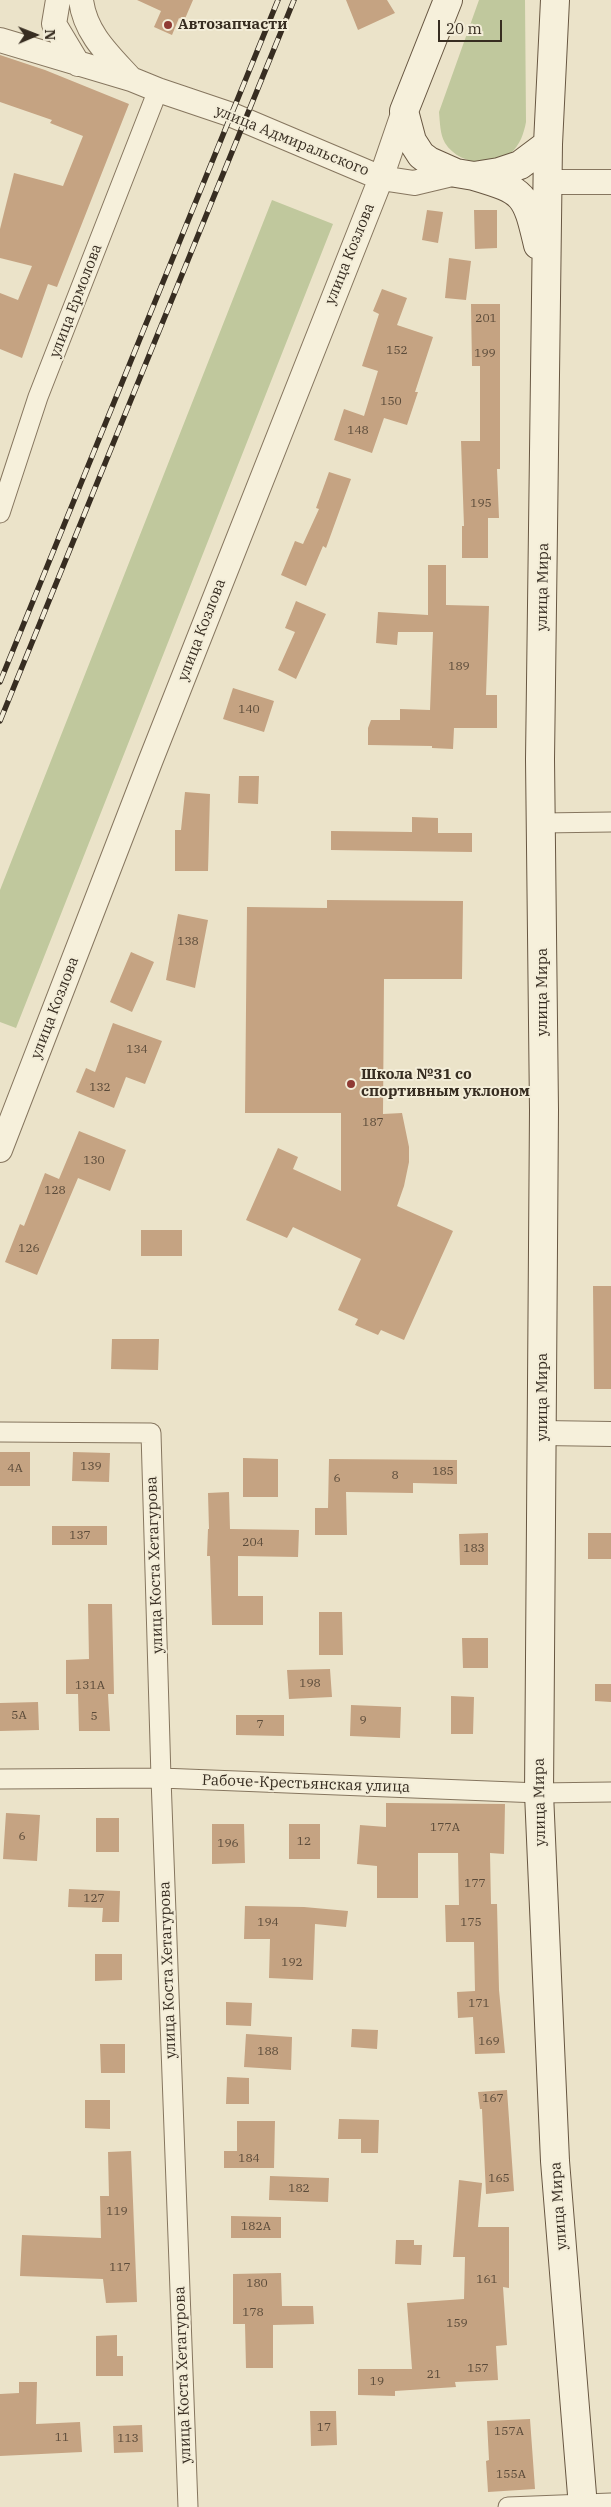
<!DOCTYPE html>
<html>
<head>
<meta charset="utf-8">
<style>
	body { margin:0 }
	#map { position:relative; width:611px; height:2507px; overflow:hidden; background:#ebe3c9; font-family:"IBM Plex Serif",serif }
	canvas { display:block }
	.north { position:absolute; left:10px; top:10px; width:50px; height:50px; -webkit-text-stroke:4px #f3edd8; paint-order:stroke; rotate:89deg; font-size:14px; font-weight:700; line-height:20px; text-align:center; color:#372d21 }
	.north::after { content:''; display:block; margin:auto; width:18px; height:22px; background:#372d21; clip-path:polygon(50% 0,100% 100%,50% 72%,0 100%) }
	.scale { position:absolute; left:438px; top:20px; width:64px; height:22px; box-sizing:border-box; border:2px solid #372d21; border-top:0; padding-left:6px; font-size:15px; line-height:18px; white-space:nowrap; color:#372d21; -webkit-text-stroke:4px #f3edd8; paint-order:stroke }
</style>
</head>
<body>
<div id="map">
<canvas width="611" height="2507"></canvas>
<div class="north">N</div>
<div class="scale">20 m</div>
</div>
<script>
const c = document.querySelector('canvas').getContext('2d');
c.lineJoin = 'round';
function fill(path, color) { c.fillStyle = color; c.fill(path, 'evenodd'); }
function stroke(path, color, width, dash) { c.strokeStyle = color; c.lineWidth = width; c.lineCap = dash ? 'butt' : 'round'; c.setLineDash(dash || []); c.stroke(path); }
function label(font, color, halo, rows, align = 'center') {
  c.font = font + ' "IBM Plex Serif",serif'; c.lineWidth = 4; c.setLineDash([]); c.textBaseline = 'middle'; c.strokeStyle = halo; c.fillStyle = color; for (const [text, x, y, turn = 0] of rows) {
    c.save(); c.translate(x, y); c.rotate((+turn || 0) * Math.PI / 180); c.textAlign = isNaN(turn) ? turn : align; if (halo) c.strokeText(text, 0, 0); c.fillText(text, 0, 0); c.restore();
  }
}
fill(new Path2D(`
	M 479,0 L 525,0 L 526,122 C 524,133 520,145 511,153 C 492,169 458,164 445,143 C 440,134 440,123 439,112 Z
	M 272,200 L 333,224 L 16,1028 L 0,1022 L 0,890 Z`), '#c0c89d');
fill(new Path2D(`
	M 137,0 L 193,0 L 184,21 L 179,18 L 172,35 L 154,27 L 161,11 Z
	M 346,0 L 387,0 L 395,13 L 358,30 Z
	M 0,55 L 45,70 L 129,104 L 57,287 L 48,284 L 22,358 L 0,349 L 0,293 L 18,300 L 32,266 L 0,258 L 0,229 L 14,173 L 63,186 L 83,136 L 50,123 L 52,120 L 0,102 Z
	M 427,210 L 443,212 L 438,243 L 422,240 Z
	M 474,210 L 497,210 L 497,248 L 475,249 Z
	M 449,258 L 471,261 L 466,300 L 445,298 Z
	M 382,289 L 407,298 L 397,325 L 433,337 L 415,392 L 418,392 L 407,425 L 384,418 L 372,453 L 334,440 L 344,409 L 364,416 L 378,371 L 362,366 L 379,314 L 373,311 Z
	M 471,304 L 500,304 L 500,469 L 497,469 L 499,518 L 488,518 L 488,558 L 462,558 L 462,526 L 464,526 L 461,441 L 480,441 L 480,366 L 472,366 Z
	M 329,472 L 351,479 L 326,548 L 323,546 L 306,586 L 281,575 L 295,541 L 303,544 L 319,509 L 316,508 Z
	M 428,565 L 446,565 L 446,605 L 489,606 L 486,695 L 497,695 L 497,728 L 454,728 L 453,749 L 432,748 L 432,746 L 368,745 L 368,728 L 371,720 L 400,720 L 400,709 L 430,710 L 433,632 L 398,632 L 397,645 L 376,643 L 378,612 L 428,615 Z
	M 296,601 L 326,614 L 296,679 L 278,670 L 295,632 L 285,628 Z
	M 233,688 L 274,701 L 264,732 L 223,719 Z
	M 239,776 L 259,776 L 258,804 L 238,803 Z
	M 185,792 L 210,794 L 208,871 L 175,871 L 175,830 L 181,830 Z
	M 412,817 L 438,818 L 438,833 L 472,833 L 472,852 L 331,850 L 331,831 L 412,832 Z
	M 327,900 L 463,901 L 462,979 L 384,979 L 383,1114 L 402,1113 L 409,1147 L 409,1162 L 404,1186 L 397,1206 L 453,1231 L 404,1340 L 381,1330 L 378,1335 L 355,1325 L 358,1319 L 338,1310 L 361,1259 L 293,1227 L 287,1238 L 246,1220 L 278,1148 L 298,1157 L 293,1169 L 341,1191 L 341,1113 L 245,1113 L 247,907 L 327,908 Z
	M 178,914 L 208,920 L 195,988 L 166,980 Z
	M 131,952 L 154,962 L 132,1012 L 110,1002 Z
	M 113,1023 L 162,1041 L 145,1084 L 126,1077 L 114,1108 L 76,1092 L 86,1068 L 95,1072 Z
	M 79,1131 L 126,1150 L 110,1191 L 78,1178 L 37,1275 L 5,1262 L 20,1224 L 24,1226 L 45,1173 L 59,1179 Z
	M 141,1230 L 182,1230 L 182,1256 L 141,1256 Z
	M 593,1286 L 611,1286 L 611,1389 L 594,1389 Z
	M 112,1339 L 159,1339 L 158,1370 L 111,1369 Z
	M 0,1452 L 30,1452 L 30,1486 L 0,1486 Z
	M 73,1452 L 110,1453 L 109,1482 L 72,1481 Z
	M 243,1458 L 278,1459 L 278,1497 L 243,1497 Z
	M 329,1459 L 457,1460 L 457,1484 L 413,1483 L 413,1493 L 346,1492 L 347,1535 L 315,1535 L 315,1508 L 328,1508 Z
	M 229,1492 L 230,1529 L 299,1530 L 298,1557 L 238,1556 L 238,1596 L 263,1596 L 263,1625 L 212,1625 L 210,1556 L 207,1556 L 208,1529 L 209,1529 L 208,1493 Z
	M 52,1526 L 107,1526 L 107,1545 L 52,1545 Z
	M 488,1533 L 488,1565 L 460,1565 L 459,1534 Z
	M 588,1533 L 611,1533 L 611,1559 L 588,1559 Z
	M 88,1604 L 112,1604 L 114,1694 L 108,1694 L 110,1731 L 79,1731 L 78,1694 L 66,1694 L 66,1660 L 89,1659 Z
	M 319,1612 L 342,1612 L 343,1655 L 319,1655 Z
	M 462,1638 L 488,1638 L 488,1668 L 463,1668 Z
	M 330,1669 L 332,1697 L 289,1699 L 287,1670 Z
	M 595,1684 L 611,1684 L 611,1702 L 595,1701 Z
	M 451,1696 L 474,1697 L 473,1734 L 451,1734 Z
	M 38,1702 L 39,1730 L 0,1731 L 0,1703 Z
	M 351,1705 L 401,1707 L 400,1738 L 350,1736 Z
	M 236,1715 L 284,1715 L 284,1736 L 236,1735 Z
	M 386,1803 L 505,1804 L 504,1854 L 490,1853 L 491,1904 L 497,1904 L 499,1990 L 505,2053 L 475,2054 L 473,2017 L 458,2018 L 457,1992 L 475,1991 L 474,1942 L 446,1942 L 445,1905 L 459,1905 L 458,1853 L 418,1853 L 418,1898 L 377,1898 L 377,1866 L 357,1864 L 360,1825 L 386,1827 Z
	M 6,1813 L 40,1815 L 37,1861 L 3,1859 Z
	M 96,1818 L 119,1818 L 119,1852 L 96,1852 Z
	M 212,1824 L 244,1824 L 245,1863 L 212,1864 Z
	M 289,1824 L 320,1824 L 320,1859 L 289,1859 Z
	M 69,1889 L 120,1891 L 119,1922 L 102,1922 L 103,1908 L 68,1907 Z
	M 245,1906 L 304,1907 L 348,1911 L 346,1927 L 315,1924 L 313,1980 L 269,1978 L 270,1939 L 244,1939 Z
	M 95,1954 L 122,1954 L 122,1980 L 95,1981 Z
	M 226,2002 L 252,2003 L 251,2026 L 226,2025 Z
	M 352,2029 L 378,2030 L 377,2049 L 351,2047 Z
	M 246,2034 L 292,2037 L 291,2070 L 244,2067 Z
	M 100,2044 L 125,2044 L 125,2073 L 101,2073 Z
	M 227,2077 L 249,2078 L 249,2104 L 226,2104 Z
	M 507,2090 L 514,2191 L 486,2194 L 482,2109 L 480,2109 L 478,2092 Z
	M 85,2100 L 110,2100 L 110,2129 L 85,2128 Z
	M 339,2119 L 379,2120 L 378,2153 L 361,2153 L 361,2139 L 338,2139 Z
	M 237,2121 L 275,2121 L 274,2168 L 224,2168 L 224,2151 L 237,2151 Z
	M 131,2151 L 137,2302 L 106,2303 L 103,2279 L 20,2276 L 22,2235 L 101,2238 L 100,2196 L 109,2196 L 108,2152 Z
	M 270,2176 L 329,2178 L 328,2202 L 269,2200 Z
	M 459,2180 L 482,2183 L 478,2227 L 509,2227 L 509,2288 L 503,2287 L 507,2345 L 496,2346 L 498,2380 L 455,2382 L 456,2387 L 395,2391 L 395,2396 L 358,2395 L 358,2369 L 412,2369 L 407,2303 L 464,2299 L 465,2257 L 453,2257 Z
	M 231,2216 L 281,2217 L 281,2238 L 231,2238 Z
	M 396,2240 L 414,2240 L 414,2245 L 422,2245 L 421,2265 L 395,2264 Z
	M 281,2273 L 282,2306 L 313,2306 L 314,2324 L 273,2325 L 273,2368 L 246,2368 L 245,2324 L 233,2324 L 233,2274 Z
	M 117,2335 L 117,2356 L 123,2356 L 123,2376 L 96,2376 L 96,2336 Z
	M 19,2382 L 37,2382 L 36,2424 L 80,2422 L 82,2452 L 0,2456 L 0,2394 L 19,2393 Z
	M 310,2411 L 336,2411 L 337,2445 L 311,2446 Z
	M 530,2419 L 535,2489 L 488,2492 L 486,2461 L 489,2460 L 487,2421 Z
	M 142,2425 L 143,2452 L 114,2453 L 113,2426 Z`), '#c5a382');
const minor = new Path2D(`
	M 0,513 L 38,397 L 158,90
	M 542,823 L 611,822
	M 0,1432 L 151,1433 L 161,1778 L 188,2507
	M 0,1779 L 161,1778 L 539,1793 L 611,1792
	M 508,2507 L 611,2503`);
const tertiary = new Path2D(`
	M 58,0 L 54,24 L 78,64
	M 81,0 C 85,33 108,54 130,78
	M 0,40 L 131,79 L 158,90 L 232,115 L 381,178 L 414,183 L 456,173
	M 548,182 L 611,182
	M 0,1150 L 150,762 L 381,178 L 404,111
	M 543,1433 L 611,1434`);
const secondary = new Path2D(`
	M 448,0 L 404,111 L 412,141 L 421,155 L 429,161 L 456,173 L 474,176 L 499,172 L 520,165 L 548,144
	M 555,0 L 548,144 L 540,759 L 544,1110 L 539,1793 L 555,2161 L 583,2507
	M 474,176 C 525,191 526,194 538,245`);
stroke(minor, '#86765f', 21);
stroke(tertiary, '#86765f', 26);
stroke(secondary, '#685742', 30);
stroke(minor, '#f6f0db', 19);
stroke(tertiary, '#f6f0db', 24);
stroke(secondary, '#f6f0db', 28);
const rail = new Path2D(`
	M 0,682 L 278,0
	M 0,721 L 294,0`);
stroke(rail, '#372d21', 5.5);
stroke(rail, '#f3edd8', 4, [11]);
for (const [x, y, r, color] of [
	[168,25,5,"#8f3a34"],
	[351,1084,5,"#8f3a34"]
]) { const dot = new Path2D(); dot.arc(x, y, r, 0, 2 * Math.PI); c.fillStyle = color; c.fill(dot); stroke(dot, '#f3edd8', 2); }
label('12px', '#5a4a39', null, [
	["201",486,319],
	["152",397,351],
	["199",485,354],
	["150",391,402],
	["148",358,431],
	["195",481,504],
	["189",459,667],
	["140",249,710],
	["138",188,942],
	["134",137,1050],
	["132",100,1088],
	["187",373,1123],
	["130",94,1161],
	["128",55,1191],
	["126",29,1249],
	["139",91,1467],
	["4А",15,1469],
	["185",443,1472],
	["8",395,1476],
	["6",337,1479],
	["137",80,1536],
	["204",253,1543],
	["183",474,1549],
	["198",310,1684],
	["131А",90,1686],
	["5А",19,1716],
	["5",94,1717],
	["9",363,1721],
	["7",260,1725],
	["177А",445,1828],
	["6",22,1837],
	["12",304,1842],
	["196",228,1844],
	["177",475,1884],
	["127",94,1899],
	["194",268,1923],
	["175",471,1923],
	["192",292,1963],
	["171",479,2004],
	["169",489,2042],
	["188",268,2052],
	["167",493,2099],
	["184",249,2159],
	["165",499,2179],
	["182",299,2189],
	["119",117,2212],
	["182А",256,2227],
	["117",120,2268],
	["161",487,2280],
	["180",257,2284],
	["178",253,2313],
	["159",457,2324],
	["157",478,2369],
	["21",434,2375],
	["19",377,2382],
	["17",324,2428],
	["157А",509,2432],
	["11",62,2438],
	["113",128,2439],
	["155А",511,2475]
]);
label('bold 15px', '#372d21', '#f3edd8', [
	["Автозапчасти",178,25],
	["Школа №31 со",361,1075],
	["спортивным уклоном",361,1092]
], 'left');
label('15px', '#372d21', '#f3edd8', [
	["улица Адмиральского",292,141,22],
	["улица Козлова",350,254,-68],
	["улица Ермолова",76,301,-69],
	["улица Мира",543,587,-89],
	["улица Козлова",202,630,-69],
	["улица Мира",543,992,-90],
	["улица Козлова",55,1008,-69],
	["улица Мира",543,1397,-90],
	["улица Коста Хетагурова",155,1565,-92],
	["Рабоче-Крестьянская улица",306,1784,2],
	["улица Мира",540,1802,-91],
	["улица Коста Хетагурова",168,1970,-92],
	["улица Мира",559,2206,-94],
	["улица Коста Хетагурова",183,2375,-92]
]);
</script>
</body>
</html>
